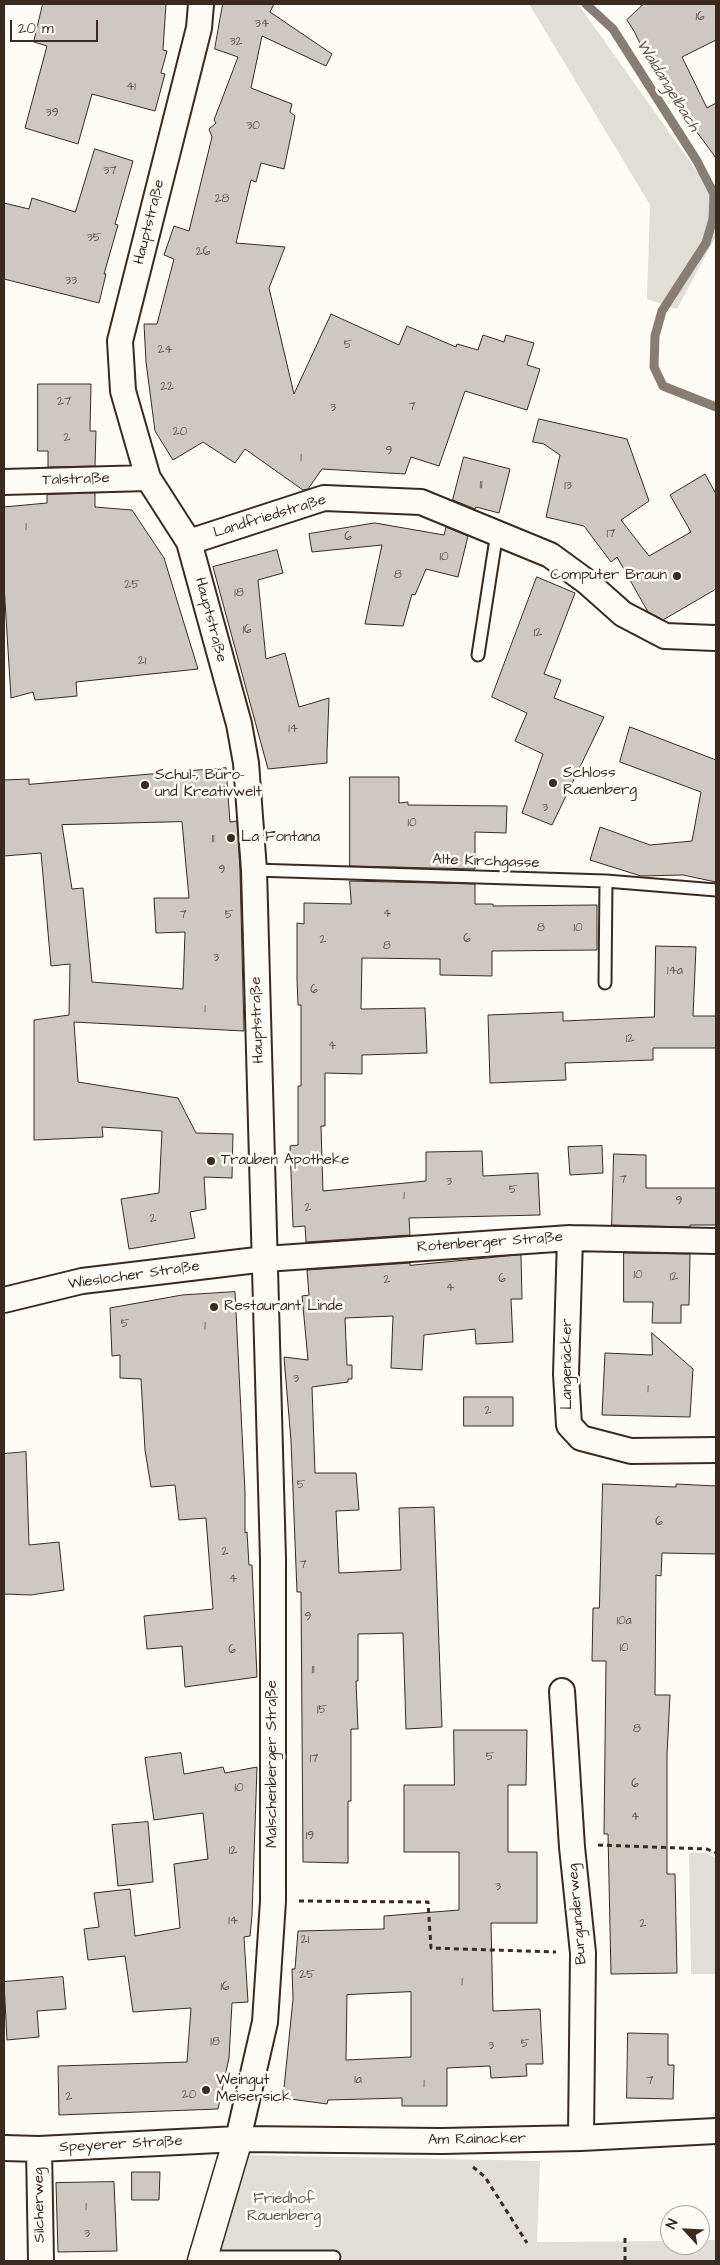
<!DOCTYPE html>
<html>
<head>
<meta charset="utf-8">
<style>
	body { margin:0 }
	#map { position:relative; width:720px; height:2265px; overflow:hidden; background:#fdfcf7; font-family:"Architects Daughter",sans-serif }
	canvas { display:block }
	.frame { position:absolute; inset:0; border:5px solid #3b2a1e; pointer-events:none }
	.north { position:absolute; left:660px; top:2205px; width:50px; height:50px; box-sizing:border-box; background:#fdfcf7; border:1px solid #afa8a0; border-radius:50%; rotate:295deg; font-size:14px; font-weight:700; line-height:20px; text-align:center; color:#3b2a1e }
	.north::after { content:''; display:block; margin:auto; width:18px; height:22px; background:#3b2a1e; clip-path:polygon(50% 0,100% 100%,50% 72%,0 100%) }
	.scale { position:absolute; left:10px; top:20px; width:88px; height:22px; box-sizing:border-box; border:2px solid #3b2a1e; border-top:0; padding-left:6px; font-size:15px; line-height:18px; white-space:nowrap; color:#3b2a1e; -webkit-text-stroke:4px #fdfcf7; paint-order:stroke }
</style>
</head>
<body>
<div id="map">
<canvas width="720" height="2265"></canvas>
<div class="frame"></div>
<div class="north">N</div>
<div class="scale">20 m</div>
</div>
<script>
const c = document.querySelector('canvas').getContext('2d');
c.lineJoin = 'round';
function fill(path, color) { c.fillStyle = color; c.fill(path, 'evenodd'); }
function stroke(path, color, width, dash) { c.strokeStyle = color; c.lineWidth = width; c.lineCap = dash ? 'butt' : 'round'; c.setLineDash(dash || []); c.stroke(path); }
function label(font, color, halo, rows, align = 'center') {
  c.font = font + ' "Architects Daughter",sans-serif'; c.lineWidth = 5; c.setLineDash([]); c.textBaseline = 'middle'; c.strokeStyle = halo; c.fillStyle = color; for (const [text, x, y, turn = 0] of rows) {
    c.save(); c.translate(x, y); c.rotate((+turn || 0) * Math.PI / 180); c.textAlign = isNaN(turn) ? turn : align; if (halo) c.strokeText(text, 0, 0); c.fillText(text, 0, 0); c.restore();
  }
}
fill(new Path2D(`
	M 529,4 L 578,4 L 716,198 L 716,236 L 677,309 L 647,299 L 650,205 Z
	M 689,1853 L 706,1853 L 716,1858 L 716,1974 L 691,1974 Z
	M 245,2155 L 540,2161 L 537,2242 L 670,2241 L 670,2245 L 700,2245 L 700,2240 L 716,2240 L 716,2261 L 218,2261 L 223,2229 Z`), '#e1ded7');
stroke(new Path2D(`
	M 586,4 L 613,29 L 697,161 L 714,194 L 713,219 L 706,243 L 662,311 L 655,336 L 654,367 L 663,386 L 716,407`), '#887d74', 9);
const building = new Path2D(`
	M 43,4 L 166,4 L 163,50 L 167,51 L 161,73 L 165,74 L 155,111 L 92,94 L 78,144 L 25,128 L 47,46 L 34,42 Z
	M 223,4 L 274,4 L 270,12 L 332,54 L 326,66 L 262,36 L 251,88 L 292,104 L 290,112 L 295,116 L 284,169 L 261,163 L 256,182 L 251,180 L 236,243 L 285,247 L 269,288 L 294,394 L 331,314 L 399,345 L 407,326 L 456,347 L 457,344 L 478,350 L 483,335 L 504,342 L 506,335 L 534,343 L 527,365 L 540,369 L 527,410 L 465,391 L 439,466 L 411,457 L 405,474 L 322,469 L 308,489 L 303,490 L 245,449 L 235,463 L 203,442 L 173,460 L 155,431 L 146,362 L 144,324 L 157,324 L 174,259 L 164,255 L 174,226 L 189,231 L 212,137 L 209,129 L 216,123 L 214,120 L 238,57 L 215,49 Z
	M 644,4 L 716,4 L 716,40 L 682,57 L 707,108 L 716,103 L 716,158 L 657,78 L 634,31 L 627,20 Z
	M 95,149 L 133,161 L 115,224 L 118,225 L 104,274 L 106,274 L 99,303 L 4,279 L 4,203 L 29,209 L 32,198 L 75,212 Z
	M 38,384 L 91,384 L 90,431 L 96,431 L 95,466 L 48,467 L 48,451 L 38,451 Z
	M 539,419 L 627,439 L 649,501 L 621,520 L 649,556 L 691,532 L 670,495 L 705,474 L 716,494 L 716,589 L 663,620 L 648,612 L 617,557 L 611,562 L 584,526 L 546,517 L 560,455 L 544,444 L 533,442 Z
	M 464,457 L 510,469 L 499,513 L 476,507 L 475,509 L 453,500 Z
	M 95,493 L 95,507 L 132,510 L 164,558 L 198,669 L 76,682 L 77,696 L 35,700 L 33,692 L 11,698 L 4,585 L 4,507 L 47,503 L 47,495 Z
	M 375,523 L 444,535 L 446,527 L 468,536 L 458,577 L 426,569 L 415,595 L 412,594 L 403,626 L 365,624 L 382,545 L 312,552 L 309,534 Z
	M 277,550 L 283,573 L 258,580 L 266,659 L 285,653 L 299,707 L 329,698 L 327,751 L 327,763 L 268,769 L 213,567 Z
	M 537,577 L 575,593 L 544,674 L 561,680 L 554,698 L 604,717 L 552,825 L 522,813 L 543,754 L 515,741 L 527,713 L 492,697 Z
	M 630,727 L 716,760 L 716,882 L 683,875 L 641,876 L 590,860 L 600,827 L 650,845 L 692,841 L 701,792 L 620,762 Z
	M 226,768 L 230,822 L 237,821 L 240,871 L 244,1031 L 74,1022 L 78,1082 L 178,1098 L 196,1133 L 233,1134 L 232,1178 L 204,1177 L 206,1209 L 190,1212 L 195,1238 L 129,1249 L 121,1199 L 159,1193 L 162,1131 L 102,1127 L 103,1137 L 34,1140 L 34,1020 L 69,1015 L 70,964 L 51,966 L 41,853 L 4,856 L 4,780 L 29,779 L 29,784 ZM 182,822 L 189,898 L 154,898 L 156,933 L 185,932 L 183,989 L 92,982 L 83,888 L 72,889 L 62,825 Z
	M 350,777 L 399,777 L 399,803 L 408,802 L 408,805 L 507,806 L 506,833 L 475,832 L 475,869 L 350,866 Z
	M 350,881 L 475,884 L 475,904 L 493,904 L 493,906 L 597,905 L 597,950 L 492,951 L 492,976 L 440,975 L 440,959 L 362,958 L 361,1009 L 425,1008 L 427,1053 L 362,1055 L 362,1074 L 325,1073 L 325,1126 L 321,1126 L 323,1191 L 426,1181 L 426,1152 L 482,1151 L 483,1176 L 538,1173 L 540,1215 L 409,1218 L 410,1235 L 306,1242 L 305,1226 L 293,1227 L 290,1146 L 298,1145 L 298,1086 L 301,1086 L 301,1005 L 298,1005 L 297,979 L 297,923 L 304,924 L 304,903 L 351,904 Z
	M 656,946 L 696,947 L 693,1016 L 716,1016 L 716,1048 L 653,1048 L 653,1060 L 565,1063 L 566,1080 L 490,1083 L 488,1015 L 563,1012 L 563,1021 L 654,1017 Z
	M 602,1146 L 603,1173 L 570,1175 L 568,1147 Z
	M 614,1154 L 646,1155 L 646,1188 L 716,1188 L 716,1225 L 690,1225 L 690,1227 L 612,1225 Z
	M 624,1253 L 690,1254 L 689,1305 L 681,1305 L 681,1323 L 652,1323 L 653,1302 L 624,1302 Z
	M 521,1255 L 522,1299 L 511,1299 L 513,1342 L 476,1344 L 475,1329 L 424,1335 L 422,1370 L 391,1368 L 393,1316 L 345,1318 L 347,1365 L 352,1365 L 352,1379 L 348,1379 L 348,1382 L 312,1387 L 315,1473 L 356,1473 L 359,1510 L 336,1511 L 339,1573 L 401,1570 L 399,1508 L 434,1507 L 442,1727 L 406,1729 L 403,1633 L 358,1634 L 358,1681 L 356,1681 L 358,1729 L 351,1729 L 351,1801 L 348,1801 L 348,1863 L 303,1862 L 301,1592 L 297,1592 L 291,1441 L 284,1357 L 308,1360 L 302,1296 L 309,1295 L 307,1270 L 410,1263 L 410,1265 Z
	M 235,1292 L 245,1492 L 245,1533 L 247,1532 L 249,1565 L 252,1565 L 257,1677 L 185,1687 L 182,1646 L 147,1649 L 144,1616 L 213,1609 L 206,1518 L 179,1520 L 175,1485 L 151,1487 L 145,1450 L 141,1379 L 120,1378 L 120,1355 L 112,1356 L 110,1308 L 182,1295 Z
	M 652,1333 L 693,1369 L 690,1417 L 602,1415 L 605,1353 L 652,1355 Z
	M 464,1397 L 513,1397 L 513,1426 L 464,1426 Z
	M 26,1452 L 29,1545 L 59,1542 L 64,1590 L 31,1595 L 4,1594 L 4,1454 Z
	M 603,1484 L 676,1487 L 676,1484 L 716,1486 L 716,1554 L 662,1553 L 661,1576 L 656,1575 L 655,1695 L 670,1695 L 667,1755 L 667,1874 L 675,1874 L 677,1973 L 611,1974 L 608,1834 L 604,1834 L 606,1661 L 592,1661 L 593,1608 L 599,1608 Z
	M 454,1730 L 527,1730 L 526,1785 L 508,1785 L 508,1852 L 537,1852 L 537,1923 L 491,1923 L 493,2011 L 540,2009 L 543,2064 L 526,2064 L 527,2076 L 491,2078 L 490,2066 L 447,2068 L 447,2106 L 402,2106 L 402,2098 L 328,2100 L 327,2104 L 283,2098 L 293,1999 L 292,1969 L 295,1969 L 298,1931 L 384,1929 L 384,1916 L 459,1910 L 459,1852 L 404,1852 L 404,1785 L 454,1785 ZM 411,1992 L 411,2057 L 346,2060 L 347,1995 Z
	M 181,1753 L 184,1774 L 223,1767 L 225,1773 L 257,1767 L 252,1915 L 250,1936 L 244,1937 L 248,2002 L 232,2003 L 229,2058 L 218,2109 L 59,2115 L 58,2066 L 187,2062 L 191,2008 L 133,2012 L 125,1956 L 88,1960 L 84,1929 L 99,1927 L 94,1893 L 130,1889 L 135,1936 L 180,1928 L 174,1864 L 208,1859 L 203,1813 L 154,1820 L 145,1758 Z
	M 148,1822 L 153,1882 L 118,1886 L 112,1825 Z
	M 63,1977 L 66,2009 L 37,2011 L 39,2037 L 7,2040 L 4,1982 Z
	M 628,2033 L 668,2034 L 668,2065 L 674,2065 L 673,2099 L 627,2098 Z
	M 132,2172 L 160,2172 L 159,2200 L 132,2200 Z
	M 114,2182 L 117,2251 L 58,2252 L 56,2183 Z`);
fill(building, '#cdc8c2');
stroke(building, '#3b2a1e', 1);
const lane = new Path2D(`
	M 478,655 L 497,532
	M 254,870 L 606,881 L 716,890
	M 605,983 L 606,881
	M 203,2257 L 334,2257`);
const street = new Path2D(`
	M 201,4 L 199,28 L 120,341 L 123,391 L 148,478 L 189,542 L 239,724 L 246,763 L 254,870 L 273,1559 L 273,1901 L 265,2022 L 238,2139
	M 4,482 L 148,478
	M 189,542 L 324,498 L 421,502 L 550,555 L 587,582 L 623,614 L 665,636 L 715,638
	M 570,1238 L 566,1374 L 569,1425 L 581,1438 L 631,1451 L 716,1450
	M 4,1300 L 82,1281 L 265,1259 L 570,1238 L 716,1241
	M 562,1691 L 572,1847 L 583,1953 L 581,2138
	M 4,2148 L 39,2149 L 238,2139 L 442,2141 L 581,2138 L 716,2131
	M 39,2149 L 41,2261`);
const secondary = new Path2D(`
	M 202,2261 L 238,2139`);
stroke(lane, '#3b2a1e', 15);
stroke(street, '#3b2a1e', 28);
stroke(secondary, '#3b2a1e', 31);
stroke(new Path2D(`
	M 598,1845 L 707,1849 L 716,1853
	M 299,1901 L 428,1902 L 431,1948 L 556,1952
	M 473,2167 L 485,2177 L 527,2243
	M 625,2238 L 625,2261`), '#3b2a1e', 3, [5, 4]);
stroke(lane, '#fdfcf7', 11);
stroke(street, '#fdfcf7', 24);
stroke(secondary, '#fdfcf7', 28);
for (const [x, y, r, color] of [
	[677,576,5,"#3b2a1e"],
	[553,783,5,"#3b2a1e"],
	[145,785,5,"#3b2a1e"],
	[231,838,5,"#3b2a1e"],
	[211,1161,5,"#3b2a1e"],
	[214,1307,5,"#3b2a1e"],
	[206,2090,5,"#3b2a1e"]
]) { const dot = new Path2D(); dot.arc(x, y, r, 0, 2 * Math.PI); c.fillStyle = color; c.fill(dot); stroke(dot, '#fdfcf7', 2); }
label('12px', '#605247', null, [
	["16",700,17],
	["34",262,24],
	["32",236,42],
	["41",131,87],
	["39",52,113],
	["30",253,126],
	["37",110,171],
	["28",222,199],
	["35",94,238],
	["26",203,252],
	["33",71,281],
	["5",348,345],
	["24",165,350],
	["22",167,387],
	["27",64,402],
	["7",412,407],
	["3",333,408],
	["20",180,432],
	["2",67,438],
	["9",389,451],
	["1",301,458],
	["11",481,485],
	["13",568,486],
	["1",26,527],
	["17",611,534],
	["6",348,537],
	["10",444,557],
	["8",398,575],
	["25",132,585],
	["18",239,593],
	["16",247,630],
	["12",538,633],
	["21",142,661],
	["14",293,729],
	["3",545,808],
	["10",412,823],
	["11",213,839],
	["9",222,870],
	["4",387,914],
	["7",183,915],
	["5",229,915],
	["8",541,928],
	["10",578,928],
	["6",467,939],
	["2",323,940],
	["8",387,946],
	["3",216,958],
	["14a",675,971],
	["6",314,990],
	["1",205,1009],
	["12",630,1039],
	["4",332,1046],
	["7",623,1180],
	["3",449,1182],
	["5",513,1190],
	["1",404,1196],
	["9",679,1201],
	["2",308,1208],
	["2",153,1219],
	["10",638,1275],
	["12",674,1277],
	["6",502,1279],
	["2",387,1280],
	["4",450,1288],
	["5",125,1324],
	["1",205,1326],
	["3",296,1379],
	["1",648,1389],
	["2",488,1411],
	["5",301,1485],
	["6",659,1522],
	["2",225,1552],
	["7",303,1565],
	["4",233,1579],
	["9",308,1617],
	["10a",624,1621],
	["10",624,1648],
	["6",232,1650],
	["11",313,1670],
	["15",322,1710],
	["8",637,1729],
	["5",490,1757],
	["17",314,1759],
	["6",635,1784],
	["10",239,1788],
	["4",635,1817],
	["19",310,1836],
	["12",233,1851],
	["3",498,1887],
	["14",233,1921],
	["2",643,1924],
	["21",305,1940],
	["25",307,1975],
	["1",462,1982],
	["16",225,1987],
	["18",215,2042],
	["5",525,2044],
	["3",491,2046],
	["1a",358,2080],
	["7",650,2081],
	["1",424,2084],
	["20",189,2095],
	["2",69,2097],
	["1",86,2207],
	["3",87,2234]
]);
label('15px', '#3b2a1e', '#fdfcf7', [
	["Hauptstraße",150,222,-76],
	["Talstraße",76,480,-2],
	["Landfriedstraße",270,517,-17],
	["Hauptstraße",210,620,75],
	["Alte Kirchgasse",486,862,2],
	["Hauptstraße",258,1020,-92],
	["Rotenberger Straße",490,1243,-4],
	["Wieslocher Straße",134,1276,-8],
	["Langenäcker",568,1364,-90],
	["Malschenberger Straße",273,1764,-90],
	["Burgunderweg",578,1914,-95],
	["Am Rainacker",477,2140,-1],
	["Speyerer Straße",121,2145,-3],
	["Silcherweg",40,2205,-91]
]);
label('15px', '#3b2a1e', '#fdfcf7', [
	["Computer Braun",667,576,"right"],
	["Schloss",563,774],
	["Rauenberg",563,791],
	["Schul-, Büro-",155,776],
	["und Kreativwelt",155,793],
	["La Fontana",241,838],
	["Trauben Apotheke",221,1161],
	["Restaurant Linde",224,1307],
	["Weingut",216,2081],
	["Meisersick",216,2098]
], 'left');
label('15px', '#64574c', '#fdfcf7', [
	["Friedhof",284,2200],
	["Rauenberg",284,2217]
]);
label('italic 16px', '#615349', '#fdfcf7', [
	["Waldangelbach",667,86,58]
]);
</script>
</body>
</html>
